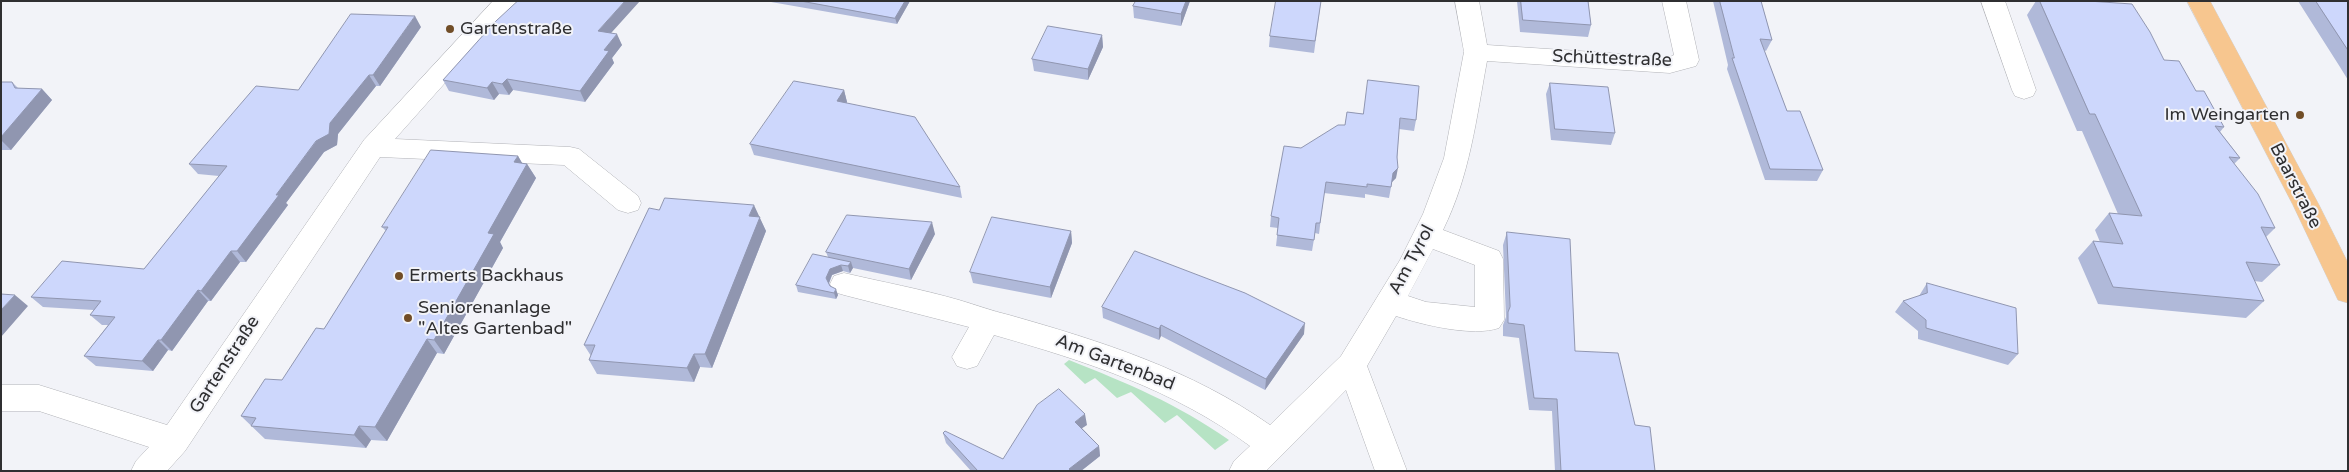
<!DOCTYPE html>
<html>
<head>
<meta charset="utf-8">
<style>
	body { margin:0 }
	#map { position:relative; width:2349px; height:472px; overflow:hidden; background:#f2f3f8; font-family:"Varela Round",sans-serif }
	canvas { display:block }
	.frame { position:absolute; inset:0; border:2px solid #2f2f31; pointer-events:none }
</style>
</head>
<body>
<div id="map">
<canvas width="2349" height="472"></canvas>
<div class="frame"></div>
</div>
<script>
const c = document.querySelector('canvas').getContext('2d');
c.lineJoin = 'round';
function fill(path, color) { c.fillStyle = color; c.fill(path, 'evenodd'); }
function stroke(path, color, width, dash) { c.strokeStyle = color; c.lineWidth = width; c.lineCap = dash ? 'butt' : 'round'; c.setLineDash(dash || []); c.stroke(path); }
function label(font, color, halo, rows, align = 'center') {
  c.font = font + ' "Varela Round",sans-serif'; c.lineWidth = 4; c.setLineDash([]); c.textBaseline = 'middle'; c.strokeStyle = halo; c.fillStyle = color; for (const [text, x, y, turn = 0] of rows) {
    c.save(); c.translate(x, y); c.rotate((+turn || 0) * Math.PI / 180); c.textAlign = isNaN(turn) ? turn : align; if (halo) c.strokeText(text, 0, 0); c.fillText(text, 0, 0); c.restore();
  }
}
fill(new Path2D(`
	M 1069,360 C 1129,384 1176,403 1229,440 L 1215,450 L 1177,415 L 1165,423 L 1131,392 L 1117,398 L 1095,378 L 1085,384 L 1064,364 Z`), '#b6e3c4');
const minor = new Path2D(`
	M 493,1 L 518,1 L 395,139 L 570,147 L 579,149 L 638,196 L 641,203 L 638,210 L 628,213 L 618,210 L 564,165 L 380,157 L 185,451 L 167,471 L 131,471 L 136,461 L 149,447 L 39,411 L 1,411 L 1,385 L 39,385 L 167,425 L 364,140 Z
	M 1455,1 L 1479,1 L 1487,45 L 1670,57 L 1674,55 L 1662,1 L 1686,1 L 1699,60 L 1696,66 L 1670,73 L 1487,61 C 1476,120 1470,175 1443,230 L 1499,251 L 1503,259 L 1504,320 L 1499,328 C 1473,337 1423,325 1396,316 L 1367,366 L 1407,471 L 1375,471 L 1346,390 L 1266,471 L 1229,471 L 1234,461 L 1250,446 C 1173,389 1085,361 994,335 L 977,366 L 967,369 L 957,366 L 952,357 L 969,327 L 844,295 L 834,292 L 830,284 L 834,276 L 844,273 C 882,282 921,289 959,300 C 976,305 992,311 1009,315 C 1101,341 1192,370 1270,425 L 1341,356 L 1400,260 L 1423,214 L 1444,158 L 1464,52 ZM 1433,249 L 1475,265 L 1475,307 L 1426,302 L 1408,296 Z
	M 1981,1 L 2005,1 L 2036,90 L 2033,96 L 2024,99 L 2015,96 L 2012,90 Z`);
const major = new Path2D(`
	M 2187,1 L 2210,1 L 2319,205 L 2348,263 L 2348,303 L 2338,300 L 2293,205 Z`);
stroke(minor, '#b1b2b7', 1);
stroke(major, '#d1d1d2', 1);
fill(minor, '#fff');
fill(major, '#f7c68f');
fill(new Path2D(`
	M 770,1 L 910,1 L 897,24 L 771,2 Z
	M 1190,1 L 1181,26 L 1134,18 L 1133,6 Z
	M 1321,1 L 1314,53 L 1269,47 L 1270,36 Z
	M 1517,1 L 1588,1 L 1591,25 L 1588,37 L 1520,32 Z
	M 1713,1 L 1761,1 L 1772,40 L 1766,51 L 1764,50 L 1787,111 L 1823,170 L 1817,181 L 1765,180 L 1727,69 L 1728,65 Z
	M 2036,1 L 2040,1 L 2164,60 L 2196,91 L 2224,127 L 2220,132 L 2240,158 L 2234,164 L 2275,228 L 2266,237 L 2280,265 L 2262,282 L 2254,281 L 2264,301 L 2246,318 L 2098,304 L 2078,258 L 2093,241 L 2100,242 L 2095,230 L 2109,213 L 2118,214 L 2082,131 L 2077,131 L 2027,15 Z
	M 2298,1 L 2348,1 L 2348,80 L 2340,67 Z
	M 421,27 L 380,86 L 376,86 L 338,134 L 337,145 L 324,152 L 286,203 L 288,205 L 246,262 L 240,262 L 211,301 L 208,301 L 172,351 L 168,350 L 153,371 L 96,366 L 84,356 L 108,325 L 102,325 L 90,315 L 94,310 L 43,307 L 31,297 L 144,269 L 219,176 L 198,174 L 189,164 L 298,90 Z
	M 612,33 L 622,45 L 612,58 L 614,63 L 585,102 L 513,90 L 509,95 L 499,94 L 494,100 L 449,91 L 443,80 Z
	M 1102,35 L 1103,47 L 1088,80 L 1034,71 L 1032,59 Z
	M 1,82 L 12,82 L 18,88 L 42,89 L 52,100 L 11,150 L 1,150 Z
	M 1550,83 L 1615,133 L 1611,145 L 1551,140 L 1546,94 Z
	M 844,90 L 847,102 L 846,103 L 960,187 L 962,198 L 754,155 L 750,144 Z
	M 1347,112 L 1416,120 L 1414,131 L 1399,129 L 1396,178 L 1392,182 L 1389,198 L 1365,194 L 1365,198 L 1324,193 L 1319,234 L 1315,233 L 1312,251 L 1276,246 L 1278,228 L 1270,227 L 1271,216 L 1301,148 L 1345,125 Z
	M 518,156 L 522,163 L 527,164 L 536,178 L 500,242 L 503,248 L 444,354 L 437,353 L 387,441 L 371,440 L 366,448 L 265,439 L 241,416 L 282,380 L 324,329 L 386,231 L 382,227 Z
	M 659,210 L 759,217 L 766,231 L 712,368 L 700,367 L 694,382 L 597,374 L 589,360 L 591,356 L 584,345 Z
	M 1071,231 L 1072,243 L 1051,298 L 973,283 L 970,272 Z
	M 1507,232 L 1575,351 L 1635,425 L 1655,471 L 1555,471 L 1552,411 L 1529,410 L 1519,338 L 1503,336 L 1503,325 L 1506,317 L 1503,245 Z
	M 935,234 L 911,280 L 853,268 L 850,273 L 843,271 L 832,275 L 829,284 L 830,286 L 838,295 L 836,299 L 798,292 L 796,285 L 828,257 L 826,252 Z
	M 1927,283 L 2018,354 L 2008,365 L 1918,339 L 1918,331 L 1895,312 L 1903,301 L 1919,296 Z
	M 1102,307 L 1304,334 L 1265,390 L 1161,336 L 1159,340 L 1103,318 Z
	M 1087,425 L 1082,428 L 1099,446 L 1100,456 L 1081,471 L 971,471 L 946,443 L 943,433 L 1003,459 Z`), '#b0b9d9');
fill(new Path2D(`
	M 625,1 L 640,1 L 603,42 L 598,31 Z
	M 905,1 L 910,1 L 897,24 L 895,18 Z
	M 1186,1 L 1190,1 L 1181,26 L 1181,14 Z
	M 415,16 L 421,27 L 380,86 L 373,75 Z
	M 617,34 L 622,45 L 612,58 L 614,63 L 585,102 L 580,91 L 604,50 Z
	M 1102,35 L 1103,47 L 1088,80 L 1088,69 Z
	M 369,75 L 376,86 L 338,134 L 337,145 L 324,152 L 286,203 L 288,205 L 246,262 L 237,251 L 276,195 L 330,123 Z
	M 507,79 L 513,90 L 509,95 L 502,84 Z
	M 492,82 L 499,94 L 494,100 L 487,88 Z
	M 42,89 L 52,100 L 11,150 L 1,140 L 1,137 Z
	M 844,90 L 847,102 L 840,113 L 837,101 Z
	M 518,156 L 525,168 L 527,164 L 536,178 L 500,242 L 503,248 L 444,354 L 434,340 L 488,233 L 514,162 Z
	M 1398,168 L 1396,178 L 1391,183 L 1393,173 Z
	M 754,205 L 766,231 L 712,368 L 705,354 L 749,216 Z
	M 932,222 L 935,234 L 911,280 L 909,269 Z
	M 1071,231 L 1072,243 L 1051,298 L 1050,287 Z
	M 231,251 L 240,262 L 211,301 L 201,291 Z
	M 851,262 L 853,268 L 850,273 L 848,266 Z
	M 841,265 L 843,271 L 832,275 L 828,285 L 826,278 L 830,269 Z
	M 836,289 L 838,295 L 836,299 L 834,293 Z
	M 198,290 L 208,301 L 172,351 L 161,340 Z
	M 15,295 L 28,306 L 1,337 L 1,310 Z
	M 1305,323 L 1304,334 L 1265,390 L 1266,379 Z
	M 1161,325 L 1161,336 L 1159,340 L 1159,329 Z
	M 427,339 L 437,353 L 387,441 L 375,427 Z
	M 158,340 L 168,350 L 153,371 L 142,361 Z
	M 694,354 L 700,367 L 694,382 L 687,368 Z
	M 1085,414 L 1087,425 L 1076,432 L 1075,422 Z
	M 359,426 L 371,440 L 366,448 L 354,435 Z
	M 1099,446 L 1100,456 L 1081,471 L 1069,471 L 1069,469 Z`), '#9096b0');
const building = new Path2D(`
	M 518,1 L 625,1 L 598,31 L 617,34 L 604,50 L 609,51 L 580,91 L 507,79 L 502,84 L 492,82 L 487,88 L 443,80 L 495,22 Z
	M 801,1 L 905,1 L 895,18 Z
	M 1136,1 L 1186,1 L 1181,14 L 1133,6 Z
	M 1276,1 L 1321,1 L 1315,41 L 1270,36 Z
	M 1521,1 L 1588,1 L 1591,25 L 1523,20 Z
	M 1720,1 L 1761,1 L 1772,40 L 1760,39 L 1787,111 L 1800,111 L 1823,170 L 1770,169 L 1732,58 L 1734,58 Z
	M 2040,1 L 2088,1 L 2132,4 L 2150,32 L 2164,60 L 2179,61 L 2196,91 L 2204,91 L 2224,127 L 2215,126 L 2240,158 L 2229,157 L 2258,194 L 2275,228 L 2261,227 L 2280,265 L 2246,262 L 2264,301 L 2113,287 L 2093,241 L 2123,244 L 2109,213 L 2142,216 L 2095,114 L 2090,114 Z
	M 2316,1 L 2348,1 L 2348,50 Z
	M 351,14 L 415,16 L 373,75 L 369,75 L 330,123 L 329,134 L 316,141 L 276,195 L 279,195 L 237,251 L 231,251 L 201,291 L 198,290 L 161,340 L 158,340 L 142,361 L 84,356 L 115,317 L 90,315 L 101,301 L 31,297 L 62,261 L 144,269 L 227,166 L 189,164 L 256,86 L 298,90 Z
	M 1048,26 L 1102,35 L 1088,69 L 1032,59 Z
	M 1368,80 L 1419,86 L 1416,120 L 1400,118 L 1397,157 L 1398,168 L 1393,173 L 1391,187 L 1367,184 L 1367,187 L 1326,182 L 1320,223 L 1316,223 L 1314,240 L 1277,235 L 1279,218 L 1271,216 L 1284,146 L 1301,148 L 1338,125 L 1345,125 L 1347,112 L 1363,114 Z
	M 794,81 L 844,90 L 837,101 L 915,117 L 960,187 L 750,144 Z
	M 1,82 L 12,82 L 15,88 L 42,89 L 1,137 Z
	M 1550,83 L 1608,87 L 1615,133 L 1555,129 Z
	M 431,150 L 518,156 L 514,162 L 527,164 L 488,233 L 494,234 L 434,340 L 427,339 L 375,427 L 359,426 L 354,435 L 251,426 L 256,418 L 241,416 L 265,379 L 282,380 L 316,328 L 324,329 L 388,227 L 382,227 Z
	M 665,198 L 754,205 L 749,216 L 760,217 L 705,354 L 694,354 L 687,368 L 589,360 L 595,345 L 584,345 L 649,208 L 659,210 Z
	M 847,215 L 932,222 L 909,269 L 826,252 Z
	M 992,217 L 1071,231 L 1050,287 L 970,272 Z
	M 1507,232 L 1570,239 L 1575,351 L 1618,353 L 1635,425 L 1650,427 L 1655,471 L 1561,471 L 1557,399 L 1534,398 L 1524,325 L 1508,323 L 1508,312 L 1510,307 Z
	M 1135,251 L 1245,293 L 1305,323 L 1266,379 L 1161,325 L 1159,329 L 1102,307 Z
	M 813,254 L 851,262 L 848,266 L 841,265 L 830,269 L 826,278 L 830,286 L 836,289 L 834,293 L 796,285 Z
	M 1927,283 L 2016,308 L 2018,354 L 1926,328 L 1926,320 L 1903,301 L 1927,293 Z
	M 1,294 L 15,295 L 1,310 Z
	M 1059,389 L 1085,414 L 1075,422 L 1099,446 L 1069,469 L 1071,471 L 978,471 L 943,433 L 945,431 L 1003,459 L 1037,405 Z`);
fill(building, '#cdd7fc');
stroke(building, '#9096b0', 1);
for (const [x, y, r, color] of [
	[450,29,5,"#714d27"],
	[2300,115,5,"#714d27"],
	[399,276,5,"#714d27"],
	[408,318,5,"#714d27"]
]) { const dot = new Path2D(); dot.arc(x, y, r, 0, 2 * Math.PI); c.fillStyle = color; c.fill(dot); stroke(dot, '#f2f3f8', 2); }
label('18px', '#2f2f31', '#f2f3f8', [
	["Gartenstraße",460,29],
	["Im Weingarten",2290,115,"right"],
	["Ermerts Backhaus",409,276],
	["Seniorenanlage",418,308],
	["\"Altes Gartenbad\"",418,329]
], 'left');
label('18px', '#2f2f31', '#f2f3f8', [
	["Schüttestraße",1612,59,2],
	["Baarstraße",2295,186,63],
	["Am Tyrol",1412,260,-62],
	["Am Gartenbad",1115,363,21],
	["Gartenstraße",225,365,-57]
]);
</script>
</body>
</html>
